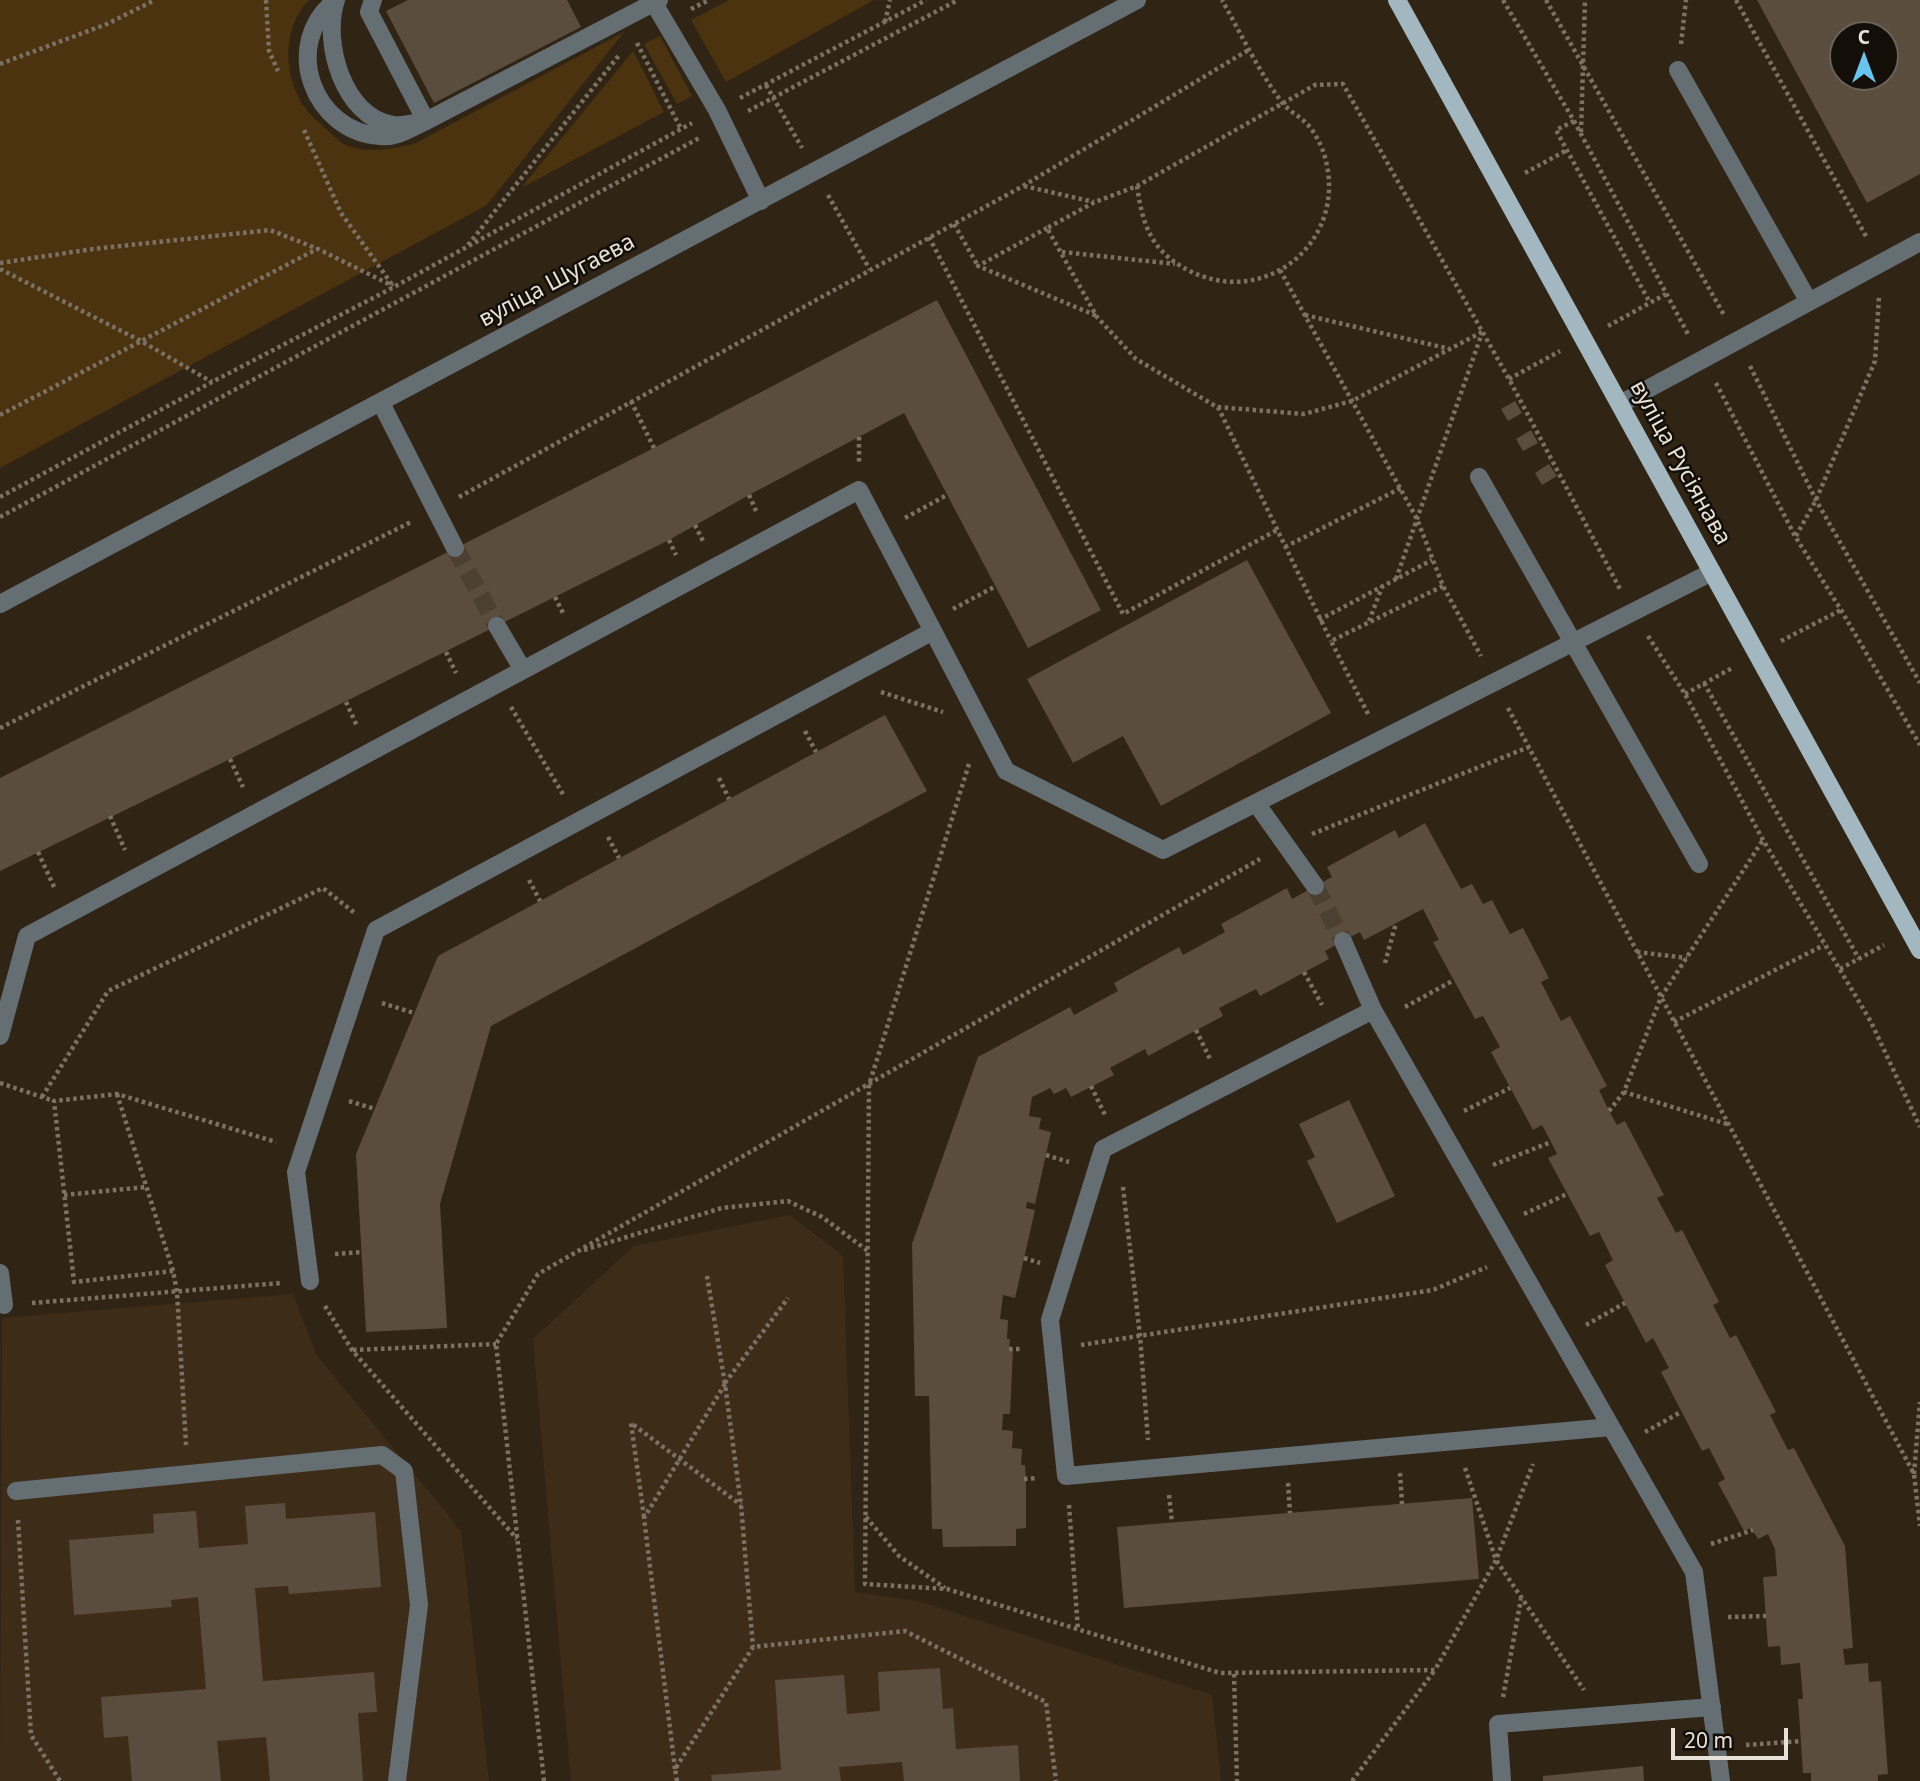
<!DOCTYPE html>
<html>
<head>
<meta charset="utf-8">
<style>
	body { margin:0 }
	#map { position:relative; width:1920px; height:1781px; overflow:hidden; background:#302415; font-family:"Noto Sans",sans-serif }
	canvas { display:block }
	.north { position:absolute; left:1829px; top:21px; width:70px; height:70px; box-sizing:border-box; background:#130e08; border:2px solid #68625b; border-radius:50%; rotate:0deg; font-size:19px; font-weight:700; line-height:28px; text-align:center; color:#e8e1d7 }
	.north::after { content:''; display:block; margin:auto; width:24px; height:32px; background:#66c4ef; clip-path:polygon(50% 0,100% 100%,50% 72%,0 100%) }
	.scale { position:absolute; left:1671px; top:1728px; width:117px; height:32px; box-sizing:border-box; border:4px solid #e8e1d7; border-top:0; padding-left:9px; font-size:21px; line-height:24px; white-space:nowrap; color:#e8e1d7; -webkit-text-stroke:5px #130e08; paint-order:stroke }
</style>
</head>
<body>
<div id="map">
<canvas width="1920" height="1781"></canvas>
<div class="north">С</div>
<div class="scale">20 m</div>
</div>
<script>
const c = document.querySelector('canvas').getContext('2d');
c.lineJoin = 'round';
function fill(path, color) { c.fillStyle = color; c.fill(path, 'evenodd'); }
function stroke(path, color, width, dash) { c.strokeStyle = color; c.lineWidth = width; c.lineCap = dash ? 'butt' : 'round'; c.setLineDash(dash || []); c.stroke(path); }
function label(font, color, halo, rows, align = 'center') {
  c.font = font + ' "Noto Sans",sans-serif'; c.lineWidth = 5; c.setLineDash([]); c.textBaseline = 'middle'; c.strokeStyle = halo; c.fillStyle = color; for (const [text, x, y, turn = 0] of rows) {
    c.save(); c.translate(x, y); c.rotate((+turn || 0) * Math.PI / 180); c.textAlign = isNaN(turn) ? turn : align; if (halo) c.strokeText(text, 0, 0); c.fillText(text, 0, 0); c.restore();
  }
}
fill(new Path2D(`
	M 790,1215 L 843,1256 L 855,1592 L 918,1601 L 1212,1695 L 1221,1781 L 571,1781 L 533,1339 L 634,1246 Z
	M 293,1294 L 316,1354 L 461,1531 L 489,1781 L 0,1781 L 2,1318 Z`), '#3d2d18');
fill(new Path2D(`
	M 0,0 L 309,0 C 281,28 283,79 306,109 C 311,116 319,122 325,128 C 331,133 339,142 346,145 C 369,154 391,149 414,144 L 624,32 L 487,205 L 0,468 Z
	M 729,0 L 874,0 L 726,82 L 691,20 Z
	M 660,36 L 692,96 L 677,104 L 644,44 Z
	M 633,51 L 664,112 L 521,188 Z`), '#4c330f');
fill(new Path2D(`
	M 408,0 L 567,0 L 581,27 L 434,103 L 386,11 Z
	M 1757,0 L 1920,0 L 1920,174 L 1867,203 ZM 1843,35 L 1885,35 L 1885,77 L 1843,77 Z
	M 937,300 L 1101,610 L 1028,648 L 904,413 L 749,495 L 669,540 L 230,759 L 0,871 L 0,778 L 654,448 Z
	M 1515,401 L 1522,413 L 1508,421 L 1501,409 Z
	M 1531,430 L 1538,443 L 1523,451 L 1516,439 Z
	M 1549,464 L 1557,476 L 1542,485 L 1535,473 Z
	M 1247,560 L 1331,713 L 1161,806 L 1123,736 L 1073,763 L 1027,679 Z
	M 885,715 L 927,791 L 491,1026 L 440,1204 L 447,1328 L 366,1332 L 356,1154 L 438,956 Z
	M 1425,823 L 1461,889 L 1472,884 L 1483,904 L 1492,900 L 1510,934 L 1523,928 L 1549,978 L 1541,982 L 1561,1021 L 1570,1016 L 1607,1086 L 1599,1090 L 1609,1111 L 1617,1125 L 1625,1121 L 1664,1195 L 1657,1198 L 1676,1233 L 1682,1230 L 1719,1302 L 1713,1305 L 1730,1338 L 1736,1335 L 1776,1412 L 1770,1415 L 1788,1450 L 1794,1448 L 1845,1546 L 1853,1648 L 1843,1649 L 1845,1665 L 1868,1663 L 1869,1682 L 1881,1681 L 1888,1774 L 1878,1775 L 1878,1781 L 1811,1781 L 1811,1773 L 1803,1773 L 1798,1699 L 1803,1699 L 1800,1663 L 1781,1665 L 1780,1646 L 1768,1647 L 1763,1577 L 1777,1576 L 1775,1549 L 1768,1534 L 1758,1539 L 1751,1528 L 1744,1531 L 1718,1483 L 1725,1479 L 1709,1448 L 1702,1451 L 1661,1372 L 1669,1368 L 1653,1338 L 1646,1343 L 1605,1265 L 1613,1260 L 1599,1232 L 1590,1236 L 1548,1158 L 1557,1154 L 1551,1142 L 1542,1125 L 1533,1130 L 1491,1052 L 1500,1047 L 1483,1016 L 1475,1019 L 1433,942 L 1439,940 L 1423,909 L 1364,940 L 1360,932 L 1343,941 L 1325,951 L 1329,959 L 1260,996 L 1256,989 L 1219,1008 L 1223,1016 L 1148,1056 L 1145,1049 L 1110,1068 L 1114,1075 L 1071,1097 L 1066,1088 L 1054,1094 L 1050,1088 L 1032,1097 L 1029,1116 L 1041,1118 L 1039,1129 L 1051,1132 L 1035,1204 L 1027,1202 L 1026,1208 L 1035,1210 L 1015,1298 L 1003,1295 L 1000,1319 L 1008,1320 L 1007,1339 L 1010,1339 L 1009,1349 L 1013,1349 L 1010,1414 L 1003,1414 L 1002,1430 L 1013,1431 L 1012,1448 L 1022,1449 L 1021,1465 L 1025,1465 L 1026,1479 L 1026,1528 L 1016,1529 L 1016,1546 L 943,1547 L 942,1529 L 932,1529 L 929,1396 L 915,1396 L 912,1244 L 978,1057 L 1070,1007 L 1074,1015 L 1118,991 L 1114,983 L 1179,947 L 1183,955 L 1225,932 L 1221,924 L 1287,888 L 1292,899 L 1332,877 L 1327,867 L 1395,830 L 1399,838 Z
	M 1349,1100 L 1395,1196 L 1337,1223 L 1307,1161 L 1315,1157 L 1299,1124 Z
	M 1472,1498 L 1479,1579 L 1124,1608 L 1117,1527 Z
	M 285,1503 L 286,1519 L 375,1512 L 381,1587 L 289,1594 L 288,1586 L 255,1588 L 263,1681 L 374,1672 L 377,1712 L 358,1713 L 363,1781 L 270,1781 L 266,1737 L 217,1741 L 221,1781 L 132,1781 L 128,1736 L 104,1738 L 101,1697 L 206,1689 L 198,1597 L 171,1600 L 172,1607 L 74,1615 L 69,1540 L 154,1533 L 153,1514 L 196,1511 L 199,1548 L 248,1544 L 245,1506 Z
	M 940,1668 L 943,1709 L 953,1708 L 956,1749 L 1018,1745 L 1020,1781 L 904,1781 L 902,1762 L 839,1767 L 841,1781 L 712,1781 L 711,1775 L 781,1770 L 775,1680 L 844,1675 L 847,1714 L 880,1711 L 878,1672 Z
	M 1643,1766 L 1644,1781 L 1543,1781 L 1543,1776 Z`), '#5a4d3d');
stroke(new Path2D(`
	M 455,548 L 497,626
	M 1315,886 L 1343,941`), '#4c4032', 18, [18, 9]);
stroke(new Path2D(`
	M 266,0 L 269,51 L 278,71
	M 1503,0 L 1574,121 L 1689,336
	M 1546,0 L 1724,315
	M 1736,0 L 1867,238
	M 691,9 L 709,0
	M 885,22 L 890,0
	M 637,43 L 681,129
	M 1681,44 L 1686,0
	M 0,64 L 107,24 L 155,0
	M 766,85 L 802,148
	M 740,98 L 926,0
	M 748,111 L 958,0
	M 1574,121 L 1556,130 L 1650,303
	M 304,130 L 341,213 L 393,286
	M 1581,132 L 1585,0
	M 1525,173 L 1567,150
	M 1024,186 L 1094,202
	M 1137,186 C 1140,205 1143,224 1154,241 C 1161,252 1174,263 1186,269 C 1265,312 1351,240 1324,154 C 1321,144 1313,129 1305,122 C 1298,115 1287,110 1281,101 C 1259,72 1240,32 1222,0
	M 828,195 L 870,270
	M 954,224 L 978,266
	M 1047,228 L 978,266 L 1097,316
	M 929,237 L 1123,614 L 1277,530
	M 468,245 L 620,54
	M 1062,252 L 1175,264
	M 0,263 L 93,249 L 270,230 L 318,249 L 393,286
	M 0,269 L 141,341 L 212,382
	M 1280,270 L 1417,519 L 1443,586 L 1481,656
	M 1305,315 L 1450,349
	M 1608,326 L 1666,294
	M 1482,332 L 1352,401 L 1304,414 L 1217,407 L 1136,359 L 1097,317 L 1047,228 L 1095,202 L 1137,186 L 1315,85 L 1343,84 L 1509,379 L 1620,589
	M 1750,366 L 1816,500 L 1920,683
	M 1509,379 L 1560,351
	M 1716,383 L 1795,536 L 1841,610 L 1920,745
	M 631,401 L 654,448
	M 1218,407 L 1331,641
	M 0,415 L 317,249
	M 859,437 L 859,464
	M 749,495 L 757,513
	M 0,497 L 212,382 L 394,287 L 692,123
	M 459,497 L 1023,186 L 1250,49
	M 0,517 L 701,137
	M 905,518 L 947,495
	M 695,525 L 704,543
	M 1796,536 L 1816,500 L 1875,361 L 1879,296
	M 669,540 L 676,555
	M 1285,547 L 1401,488
	M 1396,579 L 1482,333
	M 555,597 L 564,615
	M 953,609 L 996,586
	M 1319,620 L 1432,560
	M 1369,621 L 1382,587
	M 1648,636 L 1685,694 L 1763,840 L 1871,1022 L 1920,1127
	M 1781,641 L 1841,610
	M 446,652 L 456,673
	M 1704,683 L 1859,959
	M 881,692 L 943,712
	M 1685,694 L 1734,667
	M 346,702 L 357,726
	M 511,707 L 564,796
	M 1508,708 L 1914,1474 L 1920,1526
	M 1368,714 L 1331,641 L 1443,586
	M 0,728 L 411,522
	M 805,731 L 816,752
	M 230,759 L 243,787
	M 969,764 L 869,1085 L 865,1584 L 947,1589 L 1220,1673 L 1435,1670 L 1496,1560 L 1533,1464
	M 719,778 L 729,799
	M 110,816 L 125,850
	M 1312,834 L 1529,747
	M 608,837 L 619,858
	M 38,852 L 55,889
	M 529,880 L 540,901
	M 1637,952 L 1687,958
	M 1385,963 L 1396,923
	M 1840,969 L 1884,945
	M 1304,972 L 1322,1005
	M 382,1003 L 414,1013
	M 1405,1007 L 1454,980
	M 1674,1022 L 1824,945
	M 1196,1030 L 1211,1061
	M 0,1083 L 54,1101
	M 1091,1086 L 1105,1115
	M 117,1094 L 173,1271 L 177,1292 L 186,1445
	M 42,1097 L 108,991 L 323,888 L 356,914
	M 349,1101 L 375,1109
	M 1464,1111 L 1510,1088
	M 1609,1111 L 1624,1092
	M 1727,1124 L 1624,1092 L 1661,997 L 1763,840
	M 1046,1155 L 1069,1162
	M 1493,1165 L 1551,1142
	M 1123,1187 L 1140,1336 L 1148,1440
	M 64,1195 L 146,1187
	M 1524,1214 L 1567,1194
	M 584,1250 L 722,1208 L 788,1201 L 822,1217 L 868,1251
	M 335,1254 L 362,1252
	M 1024,1258 L 1040,1263
	M 173,1271 L 74,1282 L 54,1101 L 117,1094 L 276,1142
	M 707,1276 L 725,1384
	M 32,1303 L 281,1283
	M 325,1306 L 352,1350 L 517,1539
	M 1586,1325 L 1625,1303
	M 1081,1345 L 1433,1290 L 1487,1267
	M 1009,1349 L 1023,1349
	M 353,1350 L 496,1344
	M 725,1383 L 788,1298
	M 1645,1432 L 1681,1412
	M 1465,1468 L 1496,1560 L 1584,1690
	M 1400,1473 L 1402,1504
	M 1914,1474 L 1920,1402
	M 1024,1479 L 1037,1478
	M 1288,1483 L 1290,1513
	M 1169,1495 L 1172,1522
	M 1069,1505 L 1078,1630
	M 644,1517 L 631,1423 L 741,1505
	M 866,1517 L 899,1556 L 945,1588
	M 18,1520 L 31,1735 L 60,1781
	M 1711,1544 L 1753,1530
	M 1728,1617 L 1766,1616
	M 1234,1674 L 1237,1781
	M 1503,1697 L 1521,1599
	M 1746,1745 L 1801,1741
	M 675,1769 L 644,1518 L 725,1384 L 741,1505 L 753,1647
	M 544,1781 L 496,1344 L 538,1274 L 1260,859
	M 677,1781 L 675,1769 L 753,1647 L 905,1631 L 1046,1702 L 1056,1781
	M 1352,1781 L 1435,1670`), '#7b7164', 4.5, [3.5, 3.5]);
stroke(new Path2D(`
	M 336,0 C 322,42 343,117 393,125 C 404,126 416,123 426,121 L 659,0
	M 652,0 L 717,110 L 761,201
	M 335,1 C 281,44 313,132 380,136 C 397,138 411,128 426,121 L 369,12 L 373,0
	M 1678,70 L 1809,302
	M 381,403 L 455,548
	M 1620,404 L 1920,242
	M 1479,477 L 1699,864
	M 0,604 L 1137,0
	M 497,626 L 523,670
	M 1256,803 L 1315,886
	M 1343,941 L 1373,1010 L 1694,1572 L 1721,1781
	M 1373,1010 L 1103,1149 L 1050,1320 L 1066,1476 L 1611,1427
	M 0,1036 L 27,936 L 859,490 L 933,631
	M 0,1273 L 4,1305
	M 310,1281 L 296,1172 L 376,930 L 933,631 L 1006,771 L 1163,850 L 1712,572
	M 16,1491 L 382,1455 L 404,1471 L 419,1605 L 397,1781
	M 1502,1781 L 1498,1724 L 1712,1707`), '#656e73', 18);
stroke(new Path2D(`
	M 1397,0 L 1920,950`), '#a3b7c1', 18);
label('23px', '#e8e1d7', '#130e08', [
	["вуліца Шугаева",557,281,-28],
	["вуліца Русіянава",1680,463,61]
]);
</script>
</body>
</html>
